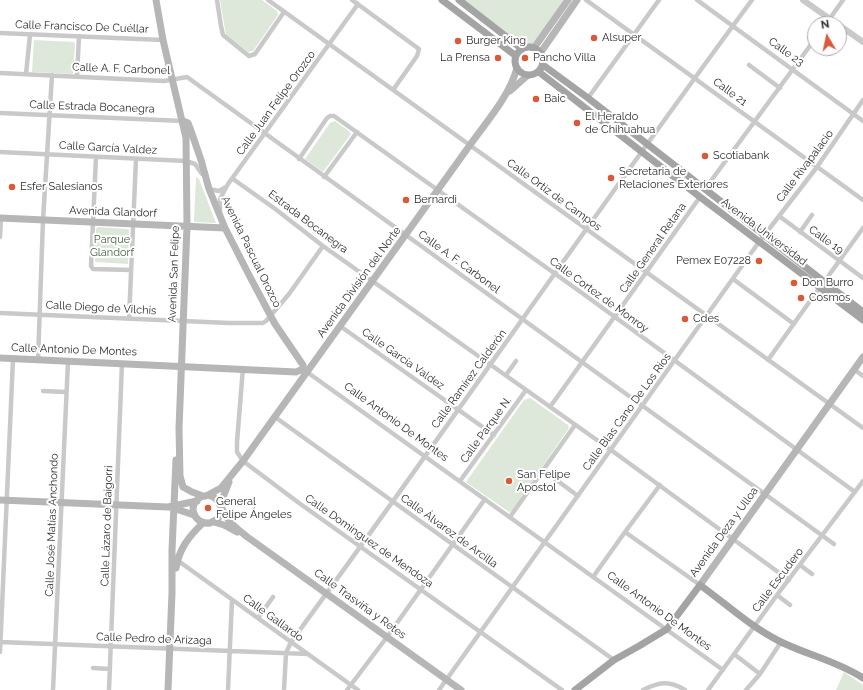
<!DOCTYPE html>
<html>
<head>
<meta charset="utf-8">
<style>
	body { margin:0 }
	#map { position:relative; width:863px; height:690px; overflow:hidden; background:#fff; font-family:Raleway,sans-serif }
	canvas { display:block }
	.north { position:absolute; left:807px; top:16px; width:40px; height:40px; box-sizing:border-box; background:#fff; border:1px solid #ababab; border-radius:50%; rotate:351deg; font-size:11px; font-weight:700; line-height:16px; text-align:center; color:#2c2c2c }
	.north::after { content:''; display:block; margin:auto; width:14px; height:18px; background:#d85a38; clip-path:polygon(50% 0,100% 100%,50% 72%,0 100%) }
</style>
</head>
<body>
<div id="map">
<canvas width="863" height="690"></canvas>
<div class="north">N</div>
</div>
<script>
const c = document.querySelector('canvas').getContext('2d');
c.lineJoin = 'round';
function fill(path, color) { c.fillStyle = color; c.fill(path, 'evenodd'); }
function stroke(path, color, width, dash) { c.strokeStyle = color; c.lineWidth = width; c.lineCap = dash ? 'butt' : 'round'; c.setLineDash(dash || []); c.stroke(path); }
function label(font, color, halo, rows, align = 'center') {
  c.font = font + ' Raleway,sans-serif'; c.lineWidth = 4; c.setLineDash([]); c.textBaseline = 'middle'; c.strokeStyle = halo; c.fillStyle = color; for (const [text, x, y, turn = 0] of rows) {
    c.save(); c.translate(x, y); c.rotate((+turn || 0) * Math.PI / 180); c.textAlign = isNaN(turn) ? turn : align; if (halo) c.strokeText(text, 0, 0); c.fillText(text, 0, 0); c.restore();
  }
}
fill(new Path2D(`
	M 220,0 L 262,0 L 277,11 L 278,15 L 253,51 L 248,52 L 226,35 Z
	M 459,0 L 568,0 L 534,48 L 530,47 L 522,49 Z
	M 34,40 L 74,42 L 75,44 L 73,74 L 32,72 Z
	M 335,121 L 349,131 L 351,134 L 323,172 L 305,159 L 330,123 Z
	M 196,177 L 199,179 L 216,223 L 195,222 L 194,221 Z
	M 98,227 L 128,229 L 129,230 L 128,264 L 95,262 L 96,229 Z
	M 530,398 L 568,425 L 569,428 L 512,511 L 509,512 L 466,482 L 524,400 Z
	M 844,672 L 863,685 L 863,690 L 836,690 Z`), '#dde8da');
stroke(new Path2D(`
	M 217,0 L 221,26 L 223,35 L 249,56 L 255,54 L 284,12
	M 268,0 L 863,428
	M 352,0 L 419,49 L 417,56 L 393,90
	M 586,0 L 863,200
	M 697,0 L 863,121
	M 826,24 L 843,0
	M 0,33 L 163,40
	M 749,65 L 780,88
	M 0,73 L 164,81 L 187,77 L 834,544
	M 26,74 L 30,35
	M 77,76 L 79,36
	M 588,98 L 659,0
	M 0,113 L 183,121
	M 0,152 L 186,161 L 195,164 L 202,174
	M 96,157 L 91,266 L 93,269 L 131,270
	M 299,159 L 327,118 L 330,116 L 334,116 L 582,293 L 855,492
	M 324,177 L 357,132
	M 233,179 L 274,208 L 323,246 L 611,450 L 789,580
	M 209,189 L 219,191 L 226,187
	M 705,189 L 815,39
	M 220,210 L 220,199 L 228,184 L 358,4
	M 779,216 L 863,278
	M 800,232 L 812,215
	M 0,237 L 1,218
	M 733,279 L 794,324
	M 824,282 L 863,228
	M 0,313 L 229,323 L 263,323 L 266,321 L 289,294 L 323,246
	M 129,319 L 136,159
	M 340,326 L 494,435
	M 38,360 L 43,220 L 52,75
	M 768,360 L 820,287
	M 243,368 L 237,442 L 237,452 L 243,461 L 299,503 L 562,690
	M 855,370 L 863,376
	M 307,372 L 723,670
	M 506,375 L 516,361
	M 43,391 L 66,392
	M 550,407 L 700,197
	M 275,417 L 614,660
	M 543,470 L 578,496
	M 460,481 L 526,390
	M 510,517 L 575,425
	M 625,532 L 700,585
	M 177,560 L 358,690
	M 800,565 L 812,574
	M 593,577 L 625,532 L 660,485
	M 777,595 L 790,605
	M 258,618 L 273,597
	M 0,642 L 308,654
	M 0,652 L 13,359
	M 734,654 L 760,674
	M 93,668 L 110,669
	M 53,690 L 68,361
	M 109,690 L 122,363
	M 228,690 L 232,600
	M 284,690 L 286,653 L 291,642 C 447,430 595,212 752,0
	M 347,690 L 387,637 L 485,499
	M 439,690 L 759,242 L 817,167 L 863,100
	M 643,690 C 659,682 669,680 685,690
	M 708,690 L 777,595 L 863,481
	M 746,690 L 760,674 L 781,642`), '#c9c9c9', 4.5);
stroke(new Path2D(`
	M 803,0 L 837,24
	M 839,25 L 863,42`), '#c9c9c9', 6);
stroke(new Path2D(`
	M 156,0 L 163,40 L 186,138 L 187,226 L 179,428 L 180,476 L 183,487 L 192,492 L 203,496
	M 534,48 L 568,0
	M 541,52 L 577,0
	M 510,91 L 527,76
	M 183,121 L 188,123 L 190,128 L 201,160 L 209,189 L 225,228 L 249,275 L 275,324 L 303,365 L 303,369
	M 0,218 L 225,228
	M 0,358 L 296,372 L 303,369
	M 206,496 L 221,488 L 243,461 L 470,145 C 487,121 509,97 517,68
	M 0,500 L 168,507 L 197,501
	M 220,505 L 229,482
	M 170,507 L 194,515
	M 221,509 L 218,519 L 210,523 C 192,525 186,501 204,496 C 219,492 221,511 228,519 C 233,526 240,531 246,536 L 461,690
	M 214,522 L 224,525 L 237,532
	M 176,568 C 179,549 189,536 203,523
	M 700,585 L 863,357
	M 168,690 L 172,593 L 172,550 L 176,460`), '#b6b6b6', 7);
stroke(new Path2D(`
	M 442,0 L 516,56
	M 459,0 L 522,49
	M515 61a14 14 0 1 1 28 0a14 14 0 1 1-28 0Z
	M 543,65 L 588,98 L 863,312
	M 539,72 L 700,197 L 863,320
	M 575,690 L 614,660 L 639,646 L 667,629 L 700,585 C 726,604 751,627 779,641 C 807,655 837,661 863,678`), '#a4a4a4', 7);
for (const [x, y, r, color] of [
	[594,38,4,"#d85a38"],
	[458,41,4,"#d85a38"],
	[498,58,4,"#d85a38"],
	[525,58,4,"#d85a38"],
	[536,99,4,"#d85a38"],
	[577,123,4,"#d85a38"],
	[705,156,4,"#d85a38"],
	[611,178,4,"#d85a38"],
	[12,187,4,"#d85a38"],
	[406,200,4,"#d85a38"],
	[759,261,4,"#d85a38"],
	[794,283,4,"#d85a38"],
	[801,298,4,"#d85a38"],
	[685,319,4,"#d85a38"],
	[509,481,4,"#d85a38"],
	[208,508,4,"#d85a38"]
]) { const dot = new Path2D(); dot.arc(x, y, r, 0, 2 * Math.PI); c.fillStyle = color; c.fill(dot); stroke(dot, '#fff', 1.5); }
label('11px', '#2c2c2c', '#fff', [
	["Calle Francisco De Cuéllar",82,27,2],
	["Calle 23",786,52,36],
	["Calle A. F. Carbonel",121,69,2],
	["Calle 21",730,92,36],
	["Calle Juan Felipe Orozco",276,103,-54],
	["Calle Estrada Bocanegra",92,107,2],
	["Calle García Valdez",108,148,3],
	["Calle Rivapalacio",805,166,-53],
	["Calle Ortiz de Campos",554,195,36],
	["Avenida Glandorf",113,212,2],
	["Estrada Bocanegra",308,222,37],
	["Avenida Universidad",764,232,37],
	["Calle 19",826,240,36],
	["Calle General Retana",653,248,-55],
	["Avenida Pascual Orozco",251,252,64],
	["Calle A. F. Carbonel",459,262,36],
	["Avenida San Felipe",174,274,-88],
	["Avenida División del Norte",359,282,-54],
	["Calle Cortez de Monroy",599,295,36],
	["Calle Diego de Vilchis",101,308,3],
	["Calle Antonio De Montes",74,350,2],
	["Calle García Valdez",403,359,35],
	["Calle Ramírez Calderón",469,379,-54],
	["Calle Blas Cano De Los Ríos",627,412,-54],
	["Calle Antonio De Montes",396,422,36],
	["Calle Parque N.",486,430,-54],
	["Calle José Matías Anchondo",52,525,-88],
	["Calle Lázaro de Baigorri",107,526,-88],
	["Calle Álvarez de Arcilla",449,531,36],
	["Avenida Deza y Ulloa",724,532,-54],
	["Calle Domínguez de Mendoza",369,541,35],
	["Calle Escudero",778,580,-53],
	["Calle Trasviña y Retes",360,604,36],
	["Calle Antonio De Montes",659,611,36],
	["Calle Gallardo",273,618,36],
	["Calle Pedro de Arizaga",154,639,2]
]);
label('11px', '#2c2c2c', '#fff', [
	["Alsuper",602,38],
	["Burger King",466,41],
	["La Prensa",490,58,"right"],
	["Pancho Villa",533,58],
	["Baic",544,99],
	["El Heraldo",585,117],
	["de Chihuahua",585,130],
	["Scotiabank",713,156],
	["Secretaria de",619,172],
	["Relaciones Exteriores",619,185],
	["Esfer Salesianos",20,187],
	["Bernardi",414,200],
	["Pemex E07228",751,261,"right"],
	["Don Burro",802,283],
	["Cosmos",809,298],
	["Cdes",693,319],
	["San Felipe",517,475],
	["Apostol",517,488],
	["General",216,502],
	["Felipe Ángeles",216,515]
], 'left');
label('11px', '#44633d', '#fff', [
	["Parque",112,240],
	["Glandorf",112,253]
]);
</script>
</body>
</html>
